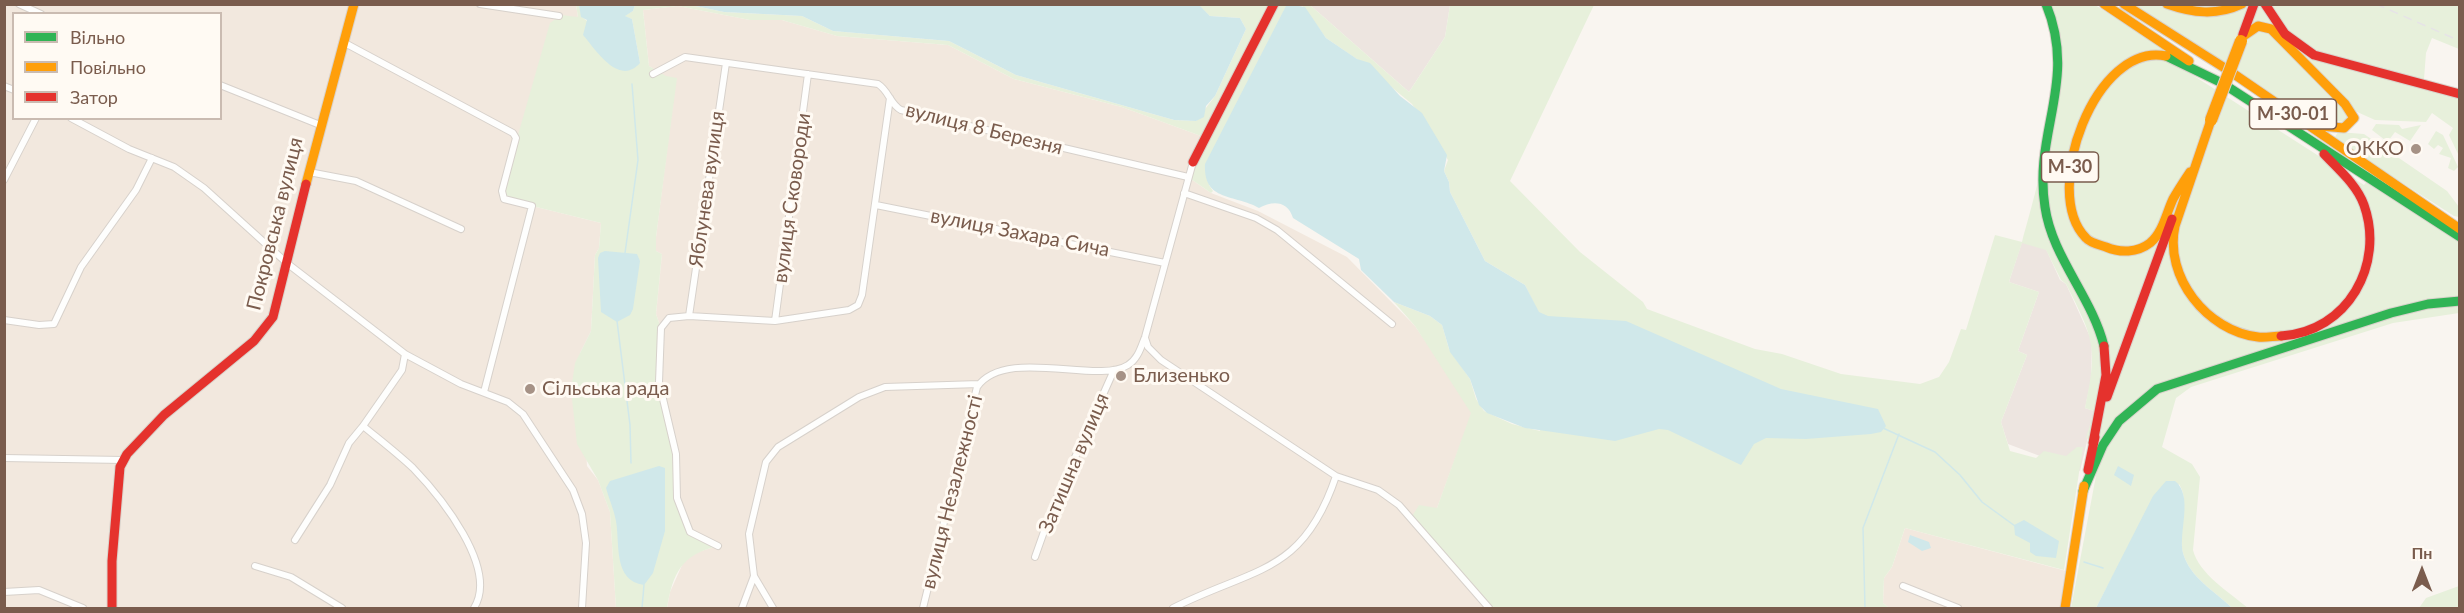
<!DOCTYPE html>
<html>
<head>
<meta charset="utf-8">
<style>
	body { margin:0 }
	#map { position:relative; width:2464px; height:613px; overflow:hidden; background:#f9f5f0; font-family:Lato,sans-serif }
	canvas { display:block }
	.frame { position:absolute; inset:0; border:6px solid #7a5c4d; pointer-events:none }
	.legend { position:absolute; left:12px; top:12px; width:210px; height:108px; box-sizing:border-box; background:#fffaf3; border:2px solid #cabbb1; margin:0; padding:8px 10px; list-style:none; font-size:18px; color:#7a5c4d }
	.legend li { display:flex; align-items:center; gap:12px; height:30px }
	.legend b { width:30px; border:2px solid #cabbb1 }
	.north { position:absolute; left:2392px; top:541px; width:60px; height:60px; -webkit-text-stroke:4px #fffaf3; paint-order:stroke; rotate:0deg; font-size:16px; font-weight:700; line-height:24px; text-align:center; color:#7a5c4d }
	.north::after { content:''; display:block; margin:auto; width:21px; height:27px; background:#7a5c4d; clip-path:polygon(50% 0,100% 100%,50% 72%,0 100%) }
</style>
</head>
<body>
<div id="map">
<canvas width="2464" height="613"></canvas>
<div class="frame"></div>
<ul class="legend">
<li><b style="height:8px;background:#30b455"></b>Вільно</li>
<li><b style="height:8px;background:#ff9f0a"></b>Повільно</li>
<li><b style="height:8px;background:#e5322d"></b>Затор</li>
</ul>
<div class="north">Пн</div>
</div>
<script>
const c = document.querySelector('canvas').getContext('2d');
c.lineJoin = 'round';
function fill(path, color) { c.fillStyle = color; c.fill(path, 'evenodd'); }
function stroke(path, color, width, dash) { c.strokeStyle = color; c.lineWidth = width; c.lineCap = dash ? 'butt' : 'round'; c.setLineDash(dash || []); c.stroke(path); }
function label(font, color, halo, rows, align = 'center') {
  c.font = font + ' Lato,sans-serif'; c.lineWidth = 6; c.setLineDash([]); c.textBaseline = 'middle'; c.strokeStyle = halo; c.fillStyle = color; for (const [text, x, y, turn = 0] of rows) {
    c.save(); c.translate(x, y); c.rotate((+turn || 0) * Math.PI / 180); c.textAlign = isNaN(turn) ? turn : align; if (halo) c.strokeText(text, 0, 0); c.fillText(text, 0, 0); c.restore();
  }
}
fill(new Path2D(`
	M 495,4 L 505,7 L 515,4 L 576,5 L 578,17 L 504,199 L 601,223 L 599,248 L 595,255 L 591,331 L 580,353 L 587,466 L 598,480 L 610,512 L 616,608 L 5,608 L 4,5 ZM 14,14 L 220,14 L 220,118 L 14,118 Z
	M 678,6 L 750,20 L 782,20 L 837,36 L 948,45 L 1014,79 L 1122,107 L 1201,136 L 1188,177 L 1211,193 L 1258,211 L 1347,257 L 1415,326 L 1446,371 L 1472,413 L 1437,508 L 1489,608 L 667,608 L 670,592 L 683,563 L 695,553 L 717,546 L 690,532 L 678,505 L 660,394 L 661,328 L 656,314 L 662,254 L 656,251 L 656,237 L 676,79 L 666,77 L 649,66 L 643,10 Z
	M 1905,528 L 2070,572 L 2065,608 L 1889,608 L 1883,603 L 1884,578 L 1892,567 Z`), '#f2e8de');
fill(new Path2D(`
	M 1310,5 L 1450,5 L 1445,37 L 1409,92 Z
	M 2022,242 L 2046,249 L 2060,280 L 2066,284 L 2092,341 L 2091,380 L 2085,408 L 2094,411 L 2080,471 L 2008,444 L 2001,422 L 2027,355 L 2018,351 L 2039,292 L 2009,282 Z`), '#ede5e0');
fill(new Path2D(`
	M 576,5 L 579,5 L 582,17 L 640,63 L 632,19 L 624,16 L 633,11 L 635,5 L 691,5 L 724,12 L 802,16 L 833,31 L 949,41 L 1016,75 L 1174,120 L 1196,121 L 1215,96 L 1246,29 L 1240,18 L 1210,16 L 1198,5 L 1287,5 L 1209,185 L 1213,191 L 1211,193 L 1188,177 L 1259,26 L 1201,136 L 1122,107 L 1014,79 L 948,45 L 837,36 L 782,20 L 750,20 L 678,6 L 643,10 L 649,66 L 666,76 L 677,78 L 656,237 L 656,251 L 662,254 L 656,314 L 661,328 L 658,363 L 676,454 L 676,492 L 690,532 L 718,546 C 681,555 673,573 667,608 L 616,608 L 610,512 L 598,480 L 577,444 L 571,390 L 575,363 L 591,331 L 595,255 L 599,248 L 601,223 L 504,199 L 502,191 L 550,23 L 561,15 L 578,17 Z
	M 1302,5 L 1310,5 L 1409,92 L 1445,37 L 1450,5 L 1594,5 L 1510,181 L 1580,252 L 1643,302 L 1647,309 L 1755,349 L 1782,354 L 1841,374 L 1920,384 L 1939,377 L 1949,362 L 1961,329 L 1966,330 L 1995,235 L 2022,242 C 2037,188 2065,89 2054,34 C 2052,24 2046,14 2042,5 L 2095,5 L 2159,45 L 2177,65 L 2364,185 L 2370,178 L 2459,237 L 2459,313 L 2393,323 L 2191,387 L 2176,398 L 2162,447 L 2192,464 L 2200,477 L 2193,550 C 2199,574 2229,592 2248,608 L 2232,608 C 2215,591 2190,578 2183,553 C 2177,532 2191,502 2179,484 L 2114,574 L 2096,608 L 2071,608 L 2102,444 L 2086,438 L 2094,411 L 2085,408 C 2098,347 2094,339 2066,284 L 2061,280 L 2046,250 L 2022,243 L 2009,282 L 2039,292 L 2018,351 L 2027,355 L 2001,422 L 2010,451 L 2036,458 L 2044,451 L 2066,456 L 2077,447 L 2083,447 L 2064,570 L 1905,528 L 1892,567 L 1884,578 L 1883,603 L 1889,608 L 1489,608 L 1411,518 L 1419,505 L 1437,508 L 1471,413 L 1415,326 L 1394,302 L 1430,316 L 1442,325 L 1449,349 L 1470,379 L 1476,399 L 1484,411 L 1512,424 L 1540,431 L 1545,317 L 1538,312 L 1525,285 L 1485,261 L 1450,192 L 1449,182 L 1444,171 L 1448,160 L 1412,104 L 1361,62 L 1326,38 Z
	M 2126,5 L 2459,5 L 2459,49 L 2432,38 L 2426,53 L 2424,79 L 2459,99 L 2459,156 L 2449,135 L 2453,128 L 2432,113 L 2426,122 L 2375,120 L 2355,111 L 2346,122 L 2307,119 Z
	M 2376,124 L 2399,125 L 2402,129 L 2421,125 L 2410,141 L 2395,132 L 2389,140 L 2385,140 L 2372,130 Z
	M 2436,131 L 2443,135 L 2458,167 L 2454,171 L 2448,168 L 2451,158 L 2439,154 L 2443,148 L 2438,145 L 2434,149 L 2428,144 Z
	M 2338,132 L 2364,134 L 2447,191 L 2459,207 L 2459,217 L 2454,216 L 2348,148 L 2335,137 Z
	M 2459,586 L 2459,608 L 2419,608 L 2426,598 Z`), '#e7f0db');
fill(new Path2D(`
	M 1198,4 L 1210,16 L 1240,18 L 1246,29 L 1215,96 L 1206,106 L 1204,117 L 1196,121 L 1174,120 L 1016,75 L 949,41 L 833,31 L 802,16 L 724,12 L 691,5 Z
	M 1287,4 L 1305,7 L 1326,38 L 1357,59 L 1370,63 L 1400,96 L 1422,113 L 1447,155 L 1444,171 L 1449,182 L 1450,192 L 1485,261 L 1525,285 L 1539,312 L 1548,316 L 1626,321 L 1781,389 L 1878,409 L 1886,426 L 1881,432 L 1871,434 L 1806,439 L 1766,438 L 1754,444 L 1741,465 L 1668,430 L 1659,429 L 1615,441 L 1525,428 L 1487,413 L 1479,405 L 1470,379 L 1450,352 L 1442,325 L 1430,316 L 1394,302 L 1361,270 L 1359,259 L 1293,218 C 1288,201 1273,200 1259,208 C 1235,194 1203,202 1205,164 Z
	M 579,5 L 635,5 L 633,11 L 625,16 L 632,19 L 640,63 C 619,87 596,50 583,35 L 587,20 L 581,17 Z
	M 605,251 L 637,254 L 640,261 L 633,309 L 630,315 L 617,322 L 601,312 L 598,258 L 600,253 Z
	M 659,466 L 665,468 L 665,531 L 653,573 L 644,585 C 613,581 620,544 616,521 C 614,510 609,499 606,488 L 610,481 Z
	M 2118,466 L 2134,475 L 2131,486 L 2114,475 Z
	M 2166,481 L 2175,481 C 2194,496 2178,532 2183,553 C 2190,578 2215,591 2232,608 L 2096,608 L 2153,496 Z
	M 2024,520 L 2059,541 L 2056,558 L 2036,556 L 2030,552 L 2030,543 L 2015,535 L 2014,525 Z
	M 1910,535 L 1929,542 L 1931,548 L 1922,551 L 1908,542 Z`), '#d0e8ea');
stroke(new Path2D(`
	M 625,253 L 638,160 L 632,84
	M 617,321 L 630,425 L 631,463
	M 1883,428 L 1935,452 L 1960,475 L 1982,502 L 2015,526
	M 2084,562 L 2103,568
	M 642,608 L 644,585
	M 1865,608 L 1863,528 L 1899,434`), '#d0e8ea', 1.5);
const street = new Path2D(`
	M 19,4 L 41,14
	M 480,4 L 559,16
	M 343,42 L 513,133 L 516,138 L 502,191 L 504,199 L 532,206 L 484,392
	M 653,74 L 685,57 L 878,84 C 889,91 890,104 901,110 L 1188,177
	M 220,85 L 320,125
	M 4,86 L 14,90
	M 71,118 L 129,149 L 174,167 L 204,188 L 288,264 L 405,354 L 461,384 L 508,402 L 523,414 L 573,490 L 582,514 L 586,543 L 582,608
	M 309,172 L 356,181 L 461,229
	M 4,180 L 36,118
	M 1184,193 L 1256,218 L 1277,230 L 1392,324
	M 876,205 L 1165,263
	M 689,316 L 726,63
	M 4,320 L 39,325 L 54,324 L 81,267 L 136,190 L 152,158
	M 775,321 L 808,74
	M 1145,338 L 1148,347 L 1161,360 L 1336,476 L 1378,490 L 1399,505 L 1489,608
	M 405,354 L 402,370 L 363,426 C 380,440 397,453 413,468 C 440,496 499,568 474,608
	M 4,458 L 123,460
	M 295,540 L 330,485 L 349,443 L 363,426
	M 718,546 L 690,532 L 677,498 L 676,454 L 659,382 L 661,328 L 669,318 L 689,316 L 775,321 L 849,310 L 858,305 L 862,295 L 890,98
	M 1035,557 L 1052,509 L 1114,370
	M 255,566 L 291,577 L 342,608
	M 1903,586 L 1958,608
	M 4,592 L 39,590 L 83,608
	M 742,608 L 754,576
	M 773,608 L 754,576 L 749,534 L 766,462 L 778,447 L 859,397 L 885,387 L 979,384
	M 923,608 L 977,387 C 1006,346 1097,385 1128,365 C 1138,359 1141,347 1145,337 L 1193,162
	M 1173,608 C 1254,567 1303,575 1336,476`);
const fast = new Path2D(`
	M 2046,4 C 2078,82 2033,132 2045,207 C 2052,257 2092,297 2104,346
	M 2166,56 L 2222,83 L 2460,237
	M 2083,491 L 2103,445 L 2119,421 L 2157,389 L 2391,313 L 2428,304 L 2460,301`);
const slow = new Path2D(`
	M 2104,4 L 2189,61
	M 2124,4 L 2231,72 L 2460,229
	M 2167,4 C 2193,13 2216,16 2242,4
	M 2242,37 L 2258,26 L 2271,29 L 2345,104 L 2354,118 L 2344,128 L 2309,125
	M 2166,56 C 2096,41 2040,192 2086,238 C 2090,243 2100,245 2106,247 C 2120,253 2137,253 2150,243 C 2163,232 2166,214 2173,199 C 2178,190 2184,181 2190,172
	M 2211,120 L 2175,226 C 2164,277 2207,331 2258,337 C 2265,338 2274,336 2281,336
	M 306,184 L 354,4
	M 2065,608 L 2084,486`);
const jam = new Path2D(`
	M 2265,4 L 2285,34 L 2314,55 L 2460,94
	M 2243,34 L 2254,4
	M 1193,162 L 1274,4
	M 2281,336 C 2348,332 2385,264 2364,205 C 2357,185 2338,169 2324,154
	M 2107,397 L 2172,219
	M 2093,443 L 2106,375 L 2104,346
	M 2088,470 L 2095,437
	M 112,608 L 112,561 L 120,467 L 127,454 L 164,415 L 254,341 L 273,317 L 306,184`);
stroke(street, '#d7d1cb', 8);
stroke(fast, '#d9d2cb', 11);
stroke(slow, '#d9d2cb', 11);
stroke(jam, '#d9d2cb', 11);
stroke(street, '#fefefd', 6);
stroke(fast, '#30b455', 9);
stroke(slow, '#ff9f0a', 9);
stroke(jam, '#e5322d', 9);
stroke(new Path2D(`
	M 2376,4 L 2460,41`), '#e6e3e7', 1.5, [9, 6]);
const slowBridge = new Path2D(`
	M 2211,120 L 2241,41`);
stroke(slowBridge, '#dad1cc', 14, []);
stroke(slowBridge, '#ff9f0a', 12);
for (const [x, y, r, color] of [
	[2416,149,6,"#a69286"],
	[1121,376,6,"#a69286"],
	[530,389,6,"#a69286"]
]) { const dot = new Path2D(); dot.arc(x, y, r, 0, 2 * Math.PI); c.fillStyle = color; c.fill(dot); stroke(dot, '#fffaf3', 2); }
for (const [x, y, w] of [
	[2293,114,87],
	[2070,167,57]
]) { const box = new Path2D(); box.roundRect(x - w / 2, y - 15, w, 30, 4.5); c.fillStyle = '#fffaf3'; c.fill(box); stroke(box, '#7a5c4d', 1.5); }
label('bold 18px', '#7a5c4d', null, [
	["М-30-01",2293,114],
	["М-30",2070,167]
]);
label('20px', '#7a5c4d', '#fffaf3', [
	["вулиця 8 Березня",984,129,14],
	["Яблунева вулиця",707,189,-82],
	["вулиця Сковороди",792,198,-82],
	["Покровська вулиця",275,224,-76],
	["вулиця Захара Сича",1020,233,11],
	["Затишна вулиця",1074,463,-67],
	["вулиця Незалежності",952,492,-76]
]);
label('20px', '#7a5c4d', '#fffaf3', [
	["ОККО",2404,149,"right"],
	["Близенько",1133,376],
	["Сільська рада",542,389]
], 'left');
</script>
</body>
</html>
